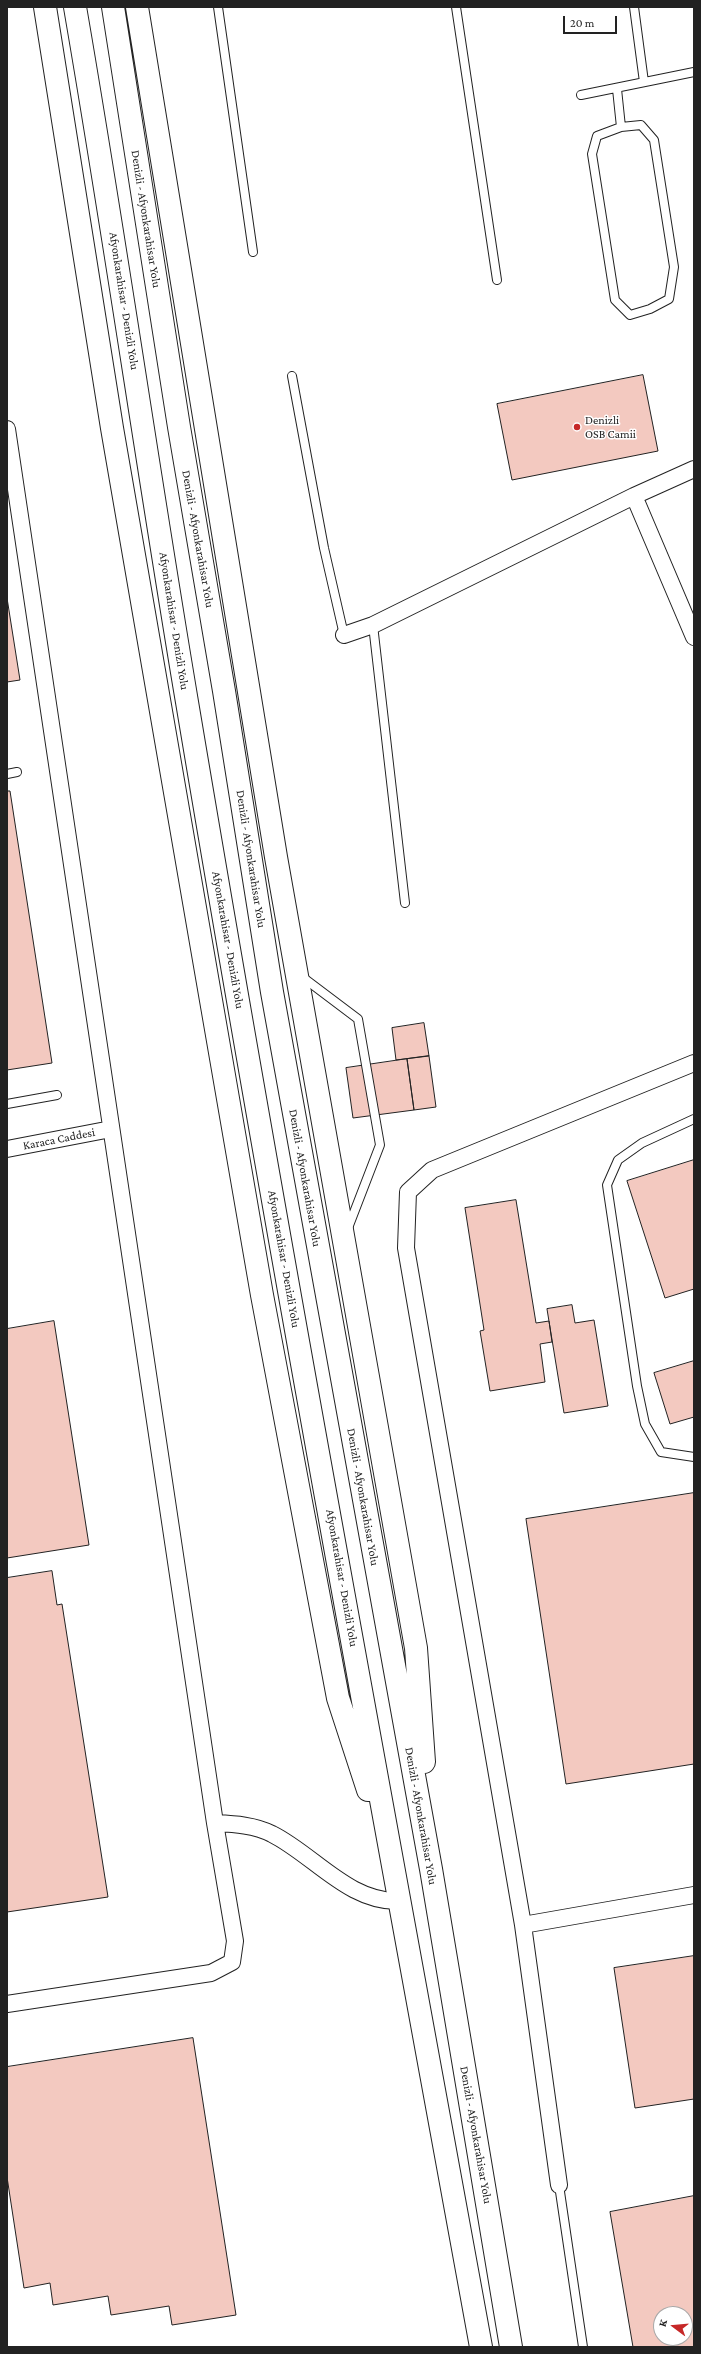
<!DOCTYPE html>
<html>
<head>
<meta charset="utf-8">
<style>
	body { margin:0 }
	#map { position:relative; width:701px; height:2354px; overflow:hidden; background:#fff; font-family:"Crimson Pro",serif }
	canvas { display:block }
	.frame { position:absolute; inset:0; border:8px solid #222; pointer-events:none }
	.north { position:absolute; left:653px; top:2306px; width:40px; height:40px; box-sizing:border-box; background:#fff; border:1px solid #a7a7a7; border-radius:50%; rotate:286deg; font-size:11px; font-weight:700; line-height:16px; text-align:center; color:#222 }
	.north::after { content:''; display:block; margin:auto; width:14px; height:18px; background:#c62828; clip-path:polygon(50% 0,100% 100%,50% 72%,0 100%) }
	.scale { position:absolute; left:563px; top:16px; width:54px; height:18px; box-sizing:border-box; border:2px solid #222; border-top:0; padding-left:5px; font-size:12px; line-height:14px; white-space:nowrap; color:#222; -webkit-text-stroke:3px #fff; paint-order:stroke }
</style>
</head>
<body>
<div id="map">
<canvas width="701" height="2354"></canvas>
<div class="frame"></div>
<div class="north">K</div>
<div class="scale">20 m</div>
</div>
<script>
const c = document.querySelector('canvas').getContext('2d');
c.lineJoin = 'round';
function fill(path, color) { c.fillStyle = color; c.fill(path, 'evenodd'); }
function stroke(path, color, width, dash) { c.strokeStyle = color; c.lineWidth = width; c.lineCap = dash ? 'butt' : 'round'; c.setLineDash(dash || []); c.stroke(path); }
function label(font, color, halo, rows, align = 'center') {
  c.font = font + ' "Crimson Pro",serif'; c.lineWidth = 3; c.setLineDash([]); c.textBaseline = 'middle'; c.strokeStyle = halo; c.fillStyle = color; for (const [text, x, y, turn = 0] of rows) {
    c.save(); c.translate(x, y); c.rotate((+turn || 0) * Math.PI / 180); c.textAlign = isNaN(turn) ? turn : align; if (halo) c.strokeText(text, 0, 0); c.fillText(text, 0, 0); c.restore();
  }
}
const building = new Path2D(`
	M 643,375 L 658,451 L 512,480 L 497,404 Z
	M 7,598 L 20,680 L 7,682 Z
	M 7,791 L 10,791 L 52,1063 L 7,1070 Z
	M 424,1023 L 429,1056 L 396,1060 L 392,1028 Z
	M 429,1056 L 436,1107 L 414,1110 L 407,1059 Z
	M 407,1059 L 414,1110 L 353,1118 L 346,1068 Z
	M 694,1160 L 694,1289 L 665,1298 L 627,1181 Z
	M 516,1200 L 536,1323 L 549,1321 L 552,1342 L 540,1344 L 545,1382 L 490,1391 L 480,1331 L 484,1330 L 465,1208 Z
	M 572,1305 L 575,1323 L 594,1320 L 608,1406 L 564,1413 L 547,1309 Z
	M 54,1321 L 89,1545 L 7,1558 L 7,1329 Z
	M 694,1361 L 694,1417 L 670,1424 L 654,1373 Z
	M 694,1493 L 694,1764 L 566,1784 L 526,1519 Z
	M 52,1571 L 57,1605 L 62,1604 L 108,1897 L 7,1912 L 7,1578 Z
	M 694,1956 L 694,2099 L 635,2108 L 614,1968 Z
	M 193,2038 L 236,2315 L 172,2325 L 169,2306 L 111,2315 L 108,2296 L 53,2305 L 50,2283 L 24,2288 L 7,2177 L 7,2067 Z
	M 694,2196 L 694,2347 L 633,2347 L 610,2212 ZM 661,2314 L 685,2314 L 685,2338 L 661,2338 Z`);
fill(building, '#f3c9c0');
stroke(building, '#222', 1);
const service = new Path2D(`
	M 218,7 L 253,252
	M 456,7 L 497,280
	M 634,7 L 644,82
	M 617,89 L 621,127
	M 581,95 L 694,72
	M 641,125 L 654,140 L 674,267 L 669,299 L 650,309 L 630,315 L 615,300 L 592,154 L 597,136 L 621,127 Z
	M 292,376 L 324,548 L 344,635
	M 373,625 L 405,903
	M 7,774 L 17,772
	M 301,976 L 358,1019 L 380,1145 L 348,1228
	M 7,1104 L 57,1095
	M 694,1119 L 642,1143 L 618,1160 L 607,1185 L 637,1386 L 645,1424 L 661,1452 L 694,1457
	M 559,2185 L 583,2347`);
const minor = new Path2D(`
	M 7,429 L 215,1823 L 235,1941 L 232,1962 L 211,1973 L 7,2004
	M 634,496 L 694,637
	M 344,635 L 373,625 L 634,496 L 694,469
	M 7,1149 L 111,1129
	M 215,1823 C 234,1824 255,1825 272,1834 C 314,1855 349,1903 400,1901
	M 523,1925 L 694,1895
	M 559,2185 L 523,1925 L 406,1248 L 408,1192 L 432,1170 L 694,1063`);
const trunk = new Path2D(`
	M 45,7 L 112,428 L 262,1295 L 338,1698 L 368,1790
	M 75,7 C 115,238 148,471 187,702 C 279,1251 381,1799 481,2347
	M 113,7 L 179,427 L 224,691 L 272,992 L 431,1869 L 511,2347
	M 137,7 L 276,857 L 416,1648 L 424,1762`);
stroke(service, '#222', 10);
stroke(minor, '#222', 18);
stroke(trunk, '#222', 24);
stroke(service, '#fff', 8);
stroke(minor, '#fff', 16);
stroke(trunk, '#fff', 22);
for (const [x, y, r, color] of [
	[577,427,4,"#c62828"]
]) { const dot = new Path2D(); dot.arc(x, y, r, 0, 2 * Math.PI); c.fillStyle = color; c.fill(dot); stroke(dot, '#fff', 1.5); }
label('12px', '#222', '#fff', [
	["Denizli - Afyonkarahisar Yolu",146,219,81],
	["Afyonkarahisar - Denizli Yolu",124,301,81],
	["Denizli - Afyonkarahisar Yolu",198,539,80],
	["Afyonkarahisar - Denizli Yolu",174,621,81],
	["Denizli - Afyonkarahisar Yolu",251,859,81],
	["Afyonkarahisar - Denizli Yolu",228,940,80],
	["Karaca Caddesi",59,1139,-11],
	["Denizli - Afyonkarahisar Yolu",305,1178,80],
	["Afyonkarahisar - Denizli Yolu",284,1259,80],
	["Denizli - Afyonkarahisar Yolu",363,1497,80],
	["Afyonkarahisar - Denizli Yolu",342,1578,80],
	["Denizli - Afyonkarahisar Yolu",421,1816,80],
	["Denizli - Afyonkarahisar Yolu",476,2135,80]
]);
label('12px', '#222', '#fff', [
	["Denizli",585,420],
	["OSB Camii",585,434]
], 'left');
</script>
</body>
</html>
